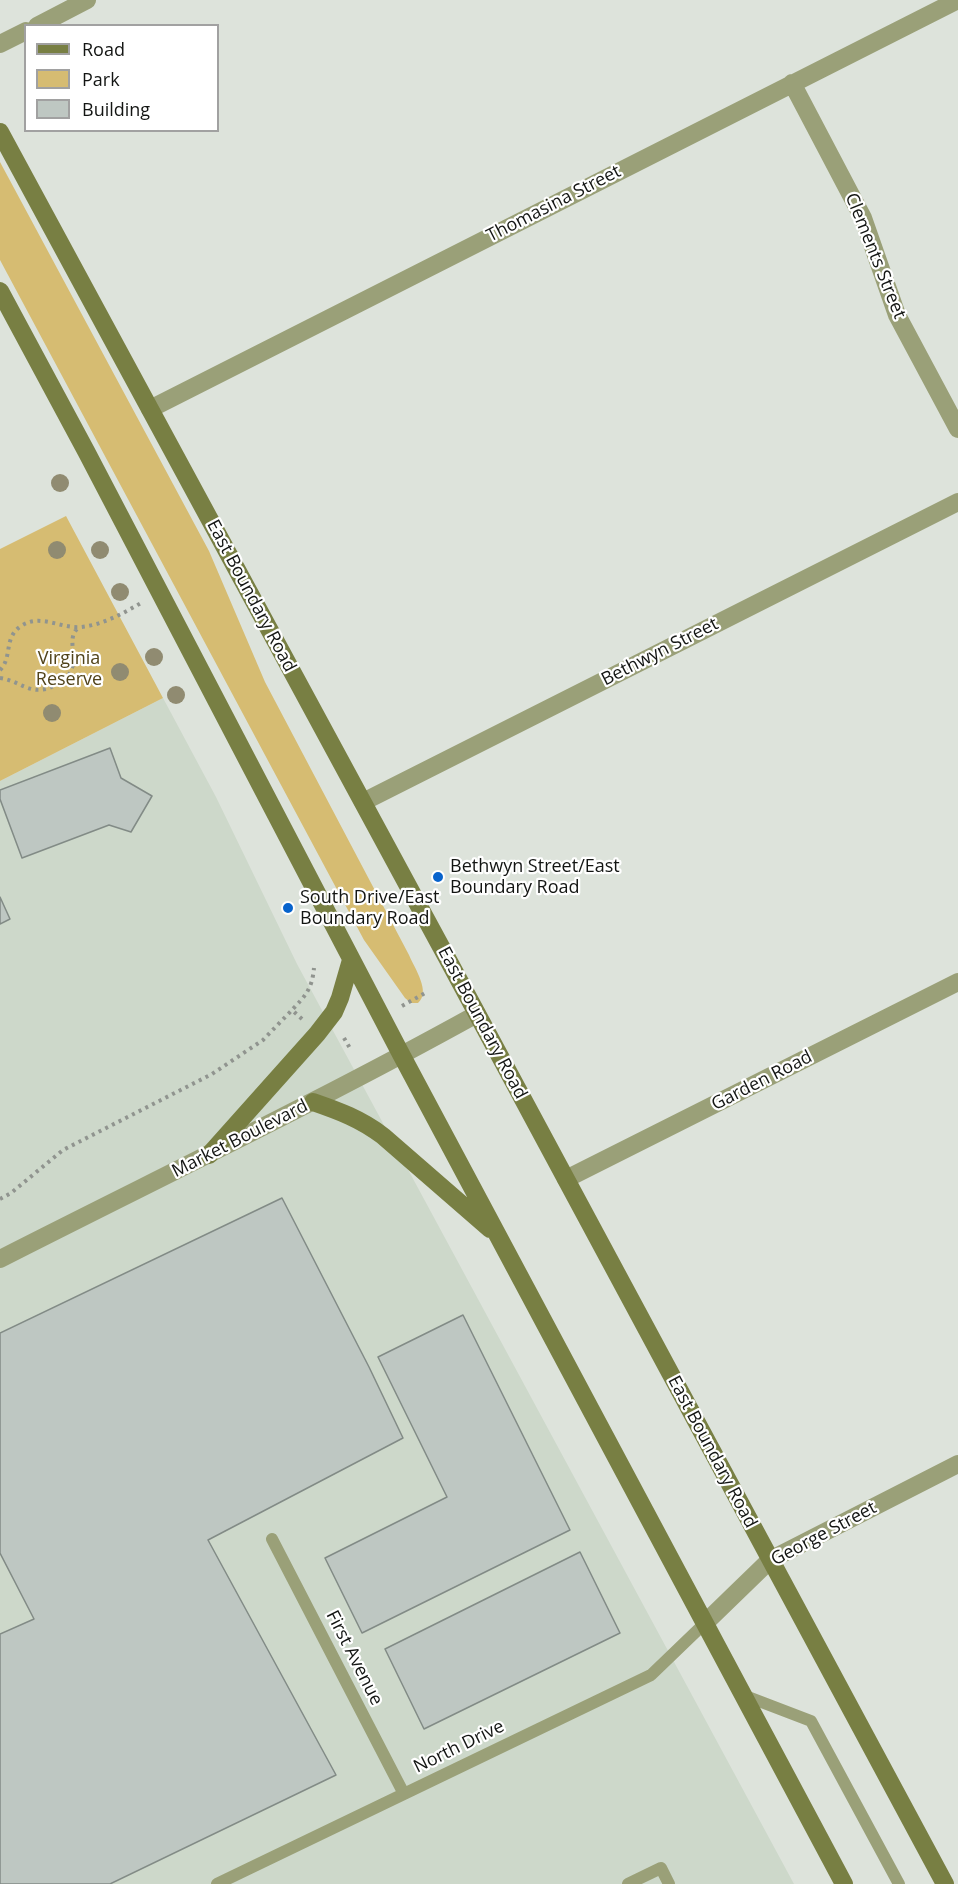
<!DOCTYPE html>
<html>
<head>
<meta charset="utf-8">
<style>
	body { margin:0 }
	#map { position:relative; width:958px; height:1884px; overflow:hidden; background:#dde3db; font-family:"Open Sans",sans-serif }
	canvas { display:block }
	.legend { position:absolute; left:24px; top:24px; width:195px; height:108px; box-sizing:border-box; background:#fff; border:2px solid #a1a1a1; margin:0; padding:8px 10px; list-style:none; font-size:18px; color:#131513 }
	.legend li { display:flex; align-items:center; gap:12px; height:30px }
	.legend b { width:30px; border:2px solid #a1a1a1 }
</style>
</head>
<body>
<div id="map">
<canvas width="958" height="1884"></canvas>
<ul class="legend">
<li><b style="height:8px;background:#787f43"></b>Road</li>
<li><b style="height:16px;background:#d6bc72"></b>Park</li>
<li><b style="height:16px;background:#bec7c2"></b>Building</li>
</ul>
</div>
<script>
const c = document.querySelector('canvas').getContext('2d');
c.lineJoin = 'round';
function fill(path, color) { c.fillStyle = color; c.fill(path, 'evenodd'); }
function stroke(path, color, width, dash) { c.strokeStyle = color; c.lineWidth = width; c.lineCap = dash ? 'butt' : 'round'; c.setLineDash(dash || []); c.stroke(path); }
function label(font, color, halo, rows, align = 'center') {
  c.font = font + ' "Open Sans",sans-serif'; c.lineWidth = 4.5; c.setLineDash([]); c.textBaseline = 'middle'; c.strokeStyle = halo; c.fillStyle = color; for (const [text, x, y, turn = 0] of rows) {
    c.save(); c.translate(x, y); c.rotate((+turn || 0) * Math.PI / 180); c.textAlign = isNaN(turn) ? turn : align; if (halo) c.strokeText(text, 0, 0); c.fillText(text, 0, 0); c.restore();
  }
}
fill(new Path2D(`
	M 163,698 L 216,797 L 297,964 L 794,1884 L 0,1884 L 0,781 Z`), '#cdd8ca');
fill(new Path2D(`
	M 0,162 L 209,551 L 265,682 L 409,955 C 415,969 431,992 418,1003 L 411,1003 L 405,998 L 364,940 L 0,260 Z
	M 66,516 L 163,698 L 0,781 L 0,549 Z`), '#d6bc72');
const building = new Path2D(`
	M 110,748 L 121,778 L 152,796 L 131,832 L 109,825 L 22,858 L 0,799 L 0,790 Z
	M 0,897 L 10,919 L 0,924 Z
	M 282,1198 L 369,1367 L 403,1438 L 208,1540 L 336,1775 L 110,1884 L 0,1884 L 0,1634 L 34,1619 L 0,1553 L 0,1333 Z
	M 463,1315 L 570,1530 L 362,1633 L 325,1558 L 447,1497 L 378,1357 Z
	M 580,1552 L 620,1633 L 424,1729 L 385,1649 Z`);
fill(building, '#bec7c2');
stroke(building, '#828b86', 1.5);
stroke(new Path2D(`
	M 0,670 C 13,657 3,638 21,626 C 40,613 61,629 81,627 C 102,625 122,614 141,603
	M 0,678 C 18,680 29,695 49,688 C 54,686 60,683 65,679 C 83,662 64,640 78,628
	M 402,1006 L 425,993
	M 302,1019 L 292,1010 C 306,995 312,989 314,968
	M 344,1038 L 351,1050
	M 0,1199 L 11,1193 L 63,1150 L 212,1074 L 263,1040 L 292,1010`), '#90948f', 4, [3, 4.5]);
stroke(new Path2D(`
	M 272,1539 L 404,1794
	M 743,1695 L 811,1721 L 899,1884
	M 217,1884 L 651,1675 L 704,1624
	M 628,1884 L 661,1868 L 669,1884`), '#9aa078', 12);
stroke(new Path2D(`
	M 37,26 L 87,0
	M 0,44 L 26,31
	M 792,83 L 863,218 L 897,315 L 958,429
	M 150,409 L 958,0
	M 363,802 L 958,502
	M 566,1179 L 958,982
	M 0,1259 C 159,1178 320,1101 477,1014
	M 704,1624 L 770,1560 L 958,1464`), '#9aa078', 18);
stroke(new Path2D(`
	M 0,132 L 446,956 L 945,1884
	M 0,291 L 86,451 L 402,1056 L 844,1884
	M 313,1102 C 339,1111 361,1119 383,1136 L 490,1229
	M 209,1155 L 317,1034 L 334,1012 L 340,998 L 351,960`), '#787f43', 18);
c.fillStyle = '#908b71';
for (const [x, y] of [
	[60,483],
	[57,550],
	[100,550],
	[120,592],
	[154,657],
	[120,672],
	[176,695],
	[52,713]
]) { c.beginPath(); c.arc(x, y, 9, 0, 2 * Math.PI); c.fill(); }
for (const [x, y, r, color] of [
	[438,877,6,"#0763cc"],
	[288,908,6,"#0763cc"]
]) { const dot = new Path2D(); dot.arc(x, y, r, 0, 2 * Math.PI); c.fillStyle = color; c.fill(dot); stroke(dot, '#fff', 2); }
label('18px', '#131513', '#fff', [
	["Thomasina Street",554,204,-27],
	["Clements Street",875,256,68],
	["East Boundary Road",251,596,62],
	["Bethwyn Street",660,652,-27],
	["East Boundary Road",482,1023,62],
	["Garden Road",762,1081,-27],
	["Market Boulevard",240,1139,-27],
	["East Boundary Road",712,1452,62],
	["George Street",824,1534,-28],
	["First Avenue",354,1658,63],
	["North Drive",459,1747,-26]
]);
label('18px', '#51431a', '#fff', [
	["Virginia",69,659],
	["Reserve",69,680]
]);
label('18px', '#131513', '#fff', [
	["Bethwyn Street/East",450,867],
	["Boundary Road",450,888],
	["South Drive/East",300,898],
	["Boundary Road",300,919]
], 'left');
</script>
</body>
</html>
